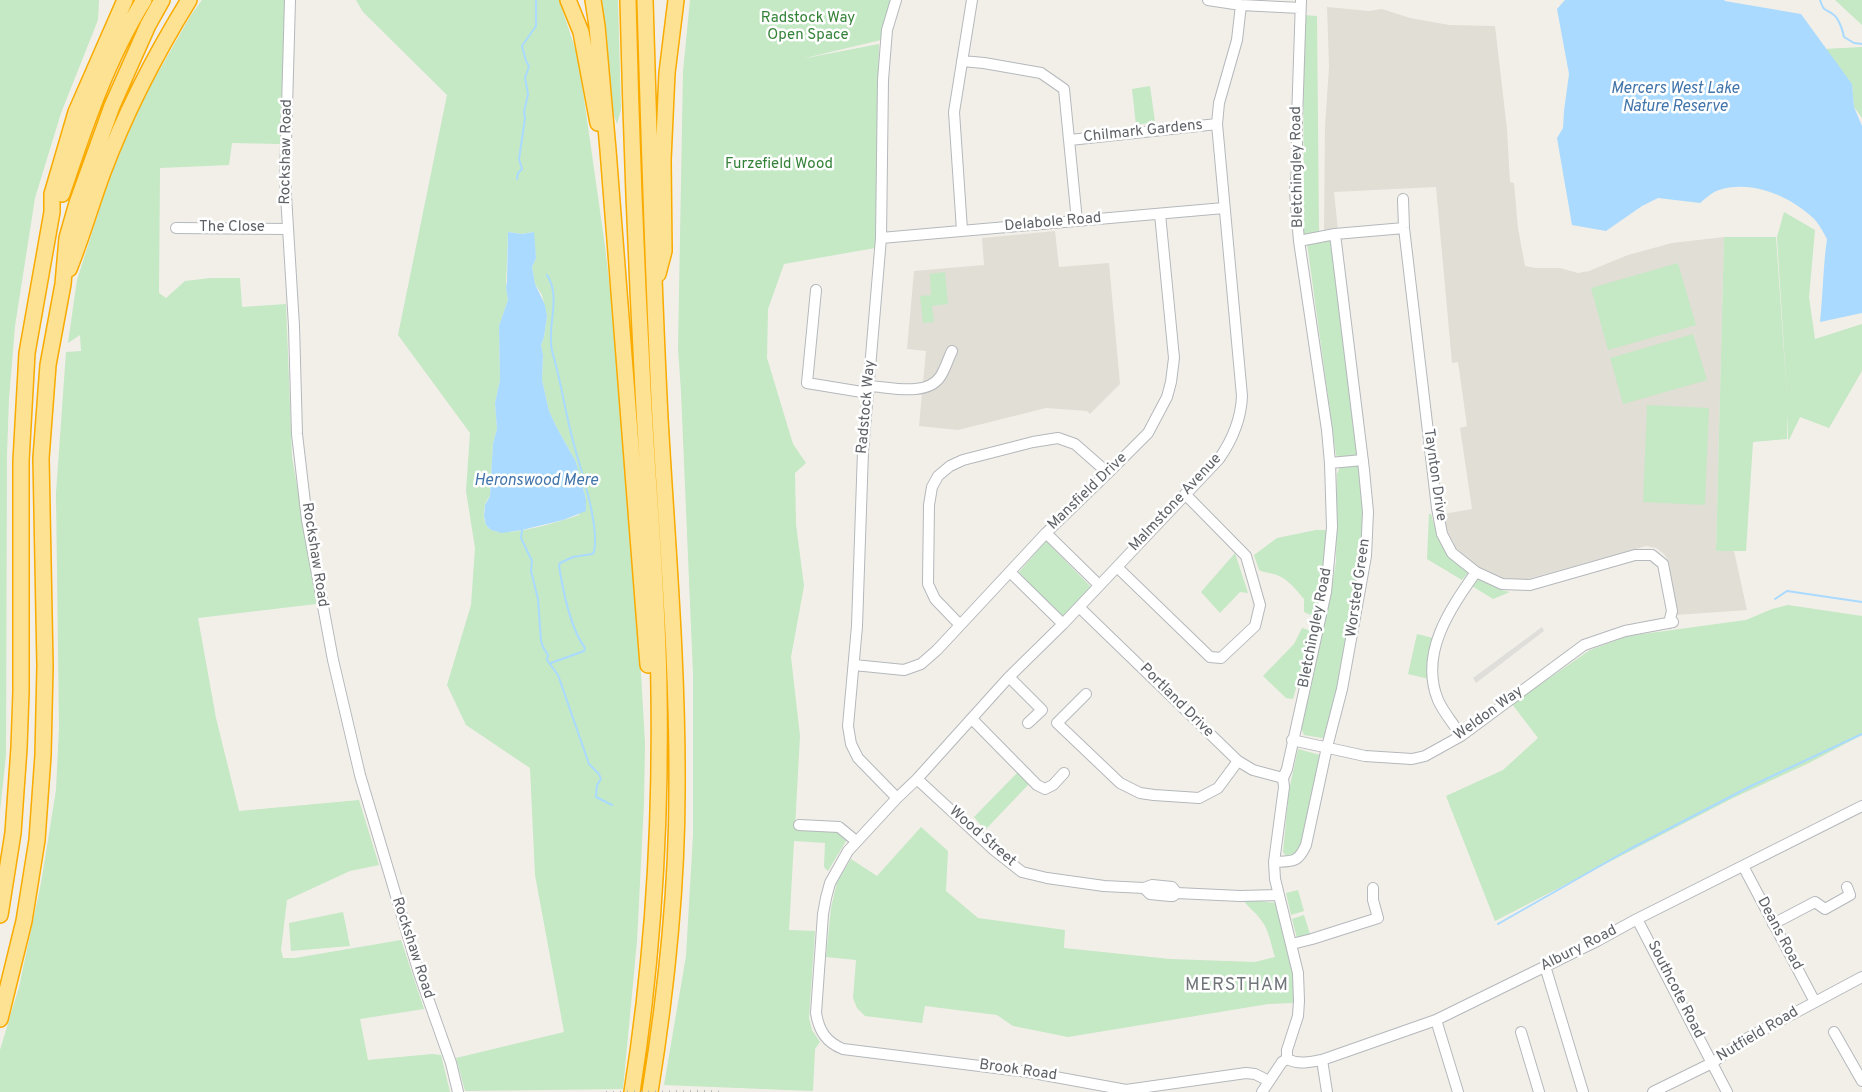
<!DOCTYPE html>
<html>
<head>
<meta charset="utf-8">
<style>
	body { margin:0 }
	canvas { display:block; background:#f1efe8 }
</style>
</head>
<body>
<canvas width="1862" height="1092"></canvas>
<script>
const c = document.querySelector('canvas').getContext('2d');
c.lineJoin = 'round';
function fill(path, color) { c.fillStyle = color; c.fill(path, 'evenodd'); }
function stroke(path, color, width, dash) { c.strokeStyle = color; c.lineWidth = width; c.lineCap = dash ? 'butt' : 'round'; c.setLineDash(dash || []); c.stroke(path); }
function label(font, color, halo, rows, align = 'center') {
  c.font = font + ' Overpass,sans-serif'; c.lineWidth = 5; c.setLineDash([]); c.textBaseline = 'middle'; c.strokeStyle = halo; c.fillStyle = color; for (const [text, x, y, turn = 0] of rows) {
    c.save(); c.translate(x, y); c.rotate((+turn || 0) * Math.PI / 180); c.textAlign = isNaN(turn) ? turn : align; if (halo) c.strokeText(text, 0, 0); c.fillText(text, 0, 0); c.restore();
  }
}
fill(new Path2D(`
	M 1542,627 L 1544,631 L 1476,683 L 1473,678 Z`), '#e0deda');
fill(new Path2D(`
	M 1327,7 L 1369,11 L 1382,9 L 1410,18 L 1449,25 L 1495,26 L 1507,129 L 1510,182 L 1514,183 L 1518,228 L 1525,266 L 1536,268 L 1560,268 L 1578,273 L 1589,271 L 1628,255 L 1672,243 L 1724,237 L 1716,550 L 1734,551 L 1747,610 L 1676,615 L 1674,613 L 1669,562 L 1664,554 L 1656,548 L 1646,546 L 1528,579 L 1517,580 L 1486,576 L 1456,548 L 1445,526 L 1443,514 L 1472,509 L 1460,428 L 1467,426 L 1458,362 L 1452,363 L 1436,187 L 1334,192 L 1338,230 L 1324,232 L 1325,126 L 1329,67 Z
	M 1055,231 L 1059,267 L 1109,263 L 1120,384 L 1090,414 L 1087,411 L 1046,408 L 958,430 L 919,426 L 926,351 L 907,349 L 914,271 L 984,265 L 982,238 Z`), '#e1ded6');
fill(new Path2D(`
	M 0,0 L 99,0 L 98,20 L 61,113 L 35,198 L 15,326 L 9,398 L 7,454 L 6,755 L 0,811 Z
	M 202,0 L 285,0 L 280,144 L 232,143 L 229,165 L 160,168 L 159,293 L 166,298 L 185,281 L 211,278 L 240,278 L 242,307 L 286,304 L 292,457 L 317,602 L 316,604 L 198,618 L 216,718 L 239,811 L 359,800 L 379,865 L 350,871 L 287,900 L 281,950 L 283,958 L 295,958 L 401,940 L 424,1009 L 360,1019 L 368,1060 L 432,1054 L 441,1055 L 450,1092 L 0,1092 L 0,1050 L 19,987 L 41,883 L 56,790 L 59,728 L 56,493 L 66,352 L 81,351 L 80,335 L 68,343 L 77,280 L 109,179 L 141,102 L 191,15 Z
	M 356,0 L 559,0 L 578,57 L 605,246 L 615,331 L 639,639 L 645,743 L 644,803 L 637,941 L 623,1089 L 465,1091 L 456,1058 L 564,1032 L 535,875 L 530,768 L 466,725 L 447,685 L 471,605 L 475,548 L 466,491 L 470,433 L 398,335 L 447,95 L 363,12 ZM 508,232 L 522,234 L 533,232 L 536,258 L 532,267 L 535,284 L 542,295 L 547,316 L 544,337 L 541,345 L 543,355 L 542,380 L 549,411 L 557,428 L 576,462 L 586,499 L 579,515 C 560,521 510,538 492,530 C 487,528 485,523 484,518 C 483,511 485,501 490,496 L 493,443 L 497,429 L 495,403 L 500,380 L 499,326 L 508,300 L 506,287 Z
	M 602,0 L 618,0 L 621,110 L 617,124 L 612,109 Z
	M 690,0 L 891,0 L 881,40 L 801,59 L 879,44 L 875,248 L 784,264 L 768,309 L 767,358 L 793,444 L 806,463 L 795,473 L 796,524 L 804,586 L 791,657 L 800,736 L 795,827 L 838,830 L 846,837 L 846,841 L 828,871 L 824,867 L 825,843 L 794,841 L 789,930 L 815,931 L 809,1018 L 812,1030 L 820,1042 L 815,1049 L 813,1091 L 664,1085 L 686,956 L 693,835 L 693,674 L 681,392 L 678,348 L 683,72 Z
	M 1835,0 L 1862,0 L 1862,25 Z
	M 1303,15 L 1317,16 L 1319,233 L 1304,237 Z
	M 1862,47 L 1862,118 L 1854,107 L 1852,84 L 1824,49 Z
	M 1150,86 L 1155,122 L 1136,125 L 1132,89 Z
	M 1784,212 L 1815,230 L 1809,297 L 1815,339 L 1862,324 L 1862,371 L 1829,428 L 1800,417 L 1789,440 L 1788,439 L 1788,411 L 1777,237 Z
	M 1724,237 L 1776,237 L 1788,411 L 1787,439 L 1753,442 L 1746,551 L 1716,551 Z
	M 1329,239 L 1333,242 L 1359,452 L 1356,456 L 1339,458 L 1336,455 L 1307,243 Z
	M 1678,263 L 1696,325 L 1608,350 L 1591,288 Z
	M 945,272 L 948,304 L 932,306 L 934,322 L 923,323 L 920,296 L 931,295 L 930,274 Z
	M 1693,334 L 1707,380 L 1623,404 L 1610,358 Z
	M 1647,405 L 1709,408 L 1705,505 L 1643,502 Z
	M 1356,464 L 1361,467 L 1365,512 L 1361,580 L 1327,736 L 1322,738 L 1304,735 L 1301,728 L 1329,604 L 1336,562 L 1337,474 L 1340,467 Z
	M 1429,514 L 1431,514 C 1439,543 1444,553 1468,573 L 1462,580 L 1427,559 Z
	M 1316,530 L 1329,530 L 1322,595 L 1316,617 L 1304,612 L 1304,599 C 1297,591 1289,580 1279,576 C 1272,572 1266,574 1259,570 L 1254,555 L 1277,538 Z
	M 1046,541 L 1092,588 L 1063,619 L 1019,572 Z
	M 1235,553 L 1248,593 L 1240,592 L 1220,613 L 1201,592 Z
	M 1477,577 L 1501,590 L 1510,592 L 1493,599 L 1472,586 Z
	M 1788,605 L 1862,616 L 1862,735 L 1809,763 L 1733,798 L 1495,921 L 1446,796 L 1503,770 L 1538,738 L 1512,704 L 1590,650 L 1628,636 L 1746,620 L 1772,609 Z
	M 1302,628 L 1312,631 L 1293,699 L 1286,698 L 1263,676 L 1294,644 Z
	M 1417,634 L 1433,638 L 1427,660 L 1429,679 L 1408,674 Z
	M 1298,749 L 1320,755 L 1300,848 L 1295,855 L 1286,856 L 1283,852 L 1289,790 Z
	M 1018,772 L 1029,784 L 985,830 L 974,817 Z
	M 921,827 L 948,851 L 946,891 L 978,918 L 1065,930 L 1064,948 L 1170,959 L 1255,962 L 1275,957 C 1271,946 1269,929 1261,920 C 1256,912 1248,908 1243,899 L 1276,903 L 1294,979 L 1294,1003 L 1268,1004 L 1068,1037 L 1013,1026 L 997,1015 L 925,1006 L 922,1023 L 865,1016 L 857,1008 L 853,998 L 856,960 L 826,957 L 831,908 L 837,882 L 851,859 L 877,876 Z
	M 1298,890 L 1304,911 L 1291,915 L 1286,893 Z
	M 343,912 L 350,946 L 291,951 L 289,923 Z
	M 1304,915 L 1310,934 L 1297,938 L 1292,919 Z`), '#c5e8c5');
fill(new Path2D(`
	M 1565,0 L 1724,0 L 1725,1 L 1801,14 L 1852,84 L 1854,107 L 1862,126 L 1862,313 L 1820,322 C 1823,294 1823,267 1827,239 C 1823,232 1818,222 1812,217 C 1788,195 1750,180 1719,190 C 1712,192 1705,199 1700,203 L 1658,198 L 1642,206 L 1606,231 L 1572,225 L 1557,138 L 1563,128 L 1564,111 L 1569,74 L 1557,9 Z
	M 508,232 L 522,234 L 534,232 L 536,258 L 532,267 L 535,284 L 545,305 L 547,316 L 544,337 L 541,345 L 543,355 L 542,380 L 549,411 L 557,428 L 576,462 L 586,499 L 586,511 L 563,520 L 522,530 L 502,533 L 491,530 L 486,525 L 484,516 L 485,505 L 490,496 L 493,443 L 497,429 L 495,403 L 500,380 L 499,326 L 508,300 L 506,287 L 507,282 Z`), '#aadaff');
stroke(new Path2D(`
	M 1820,0 C 1824,13 1826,8 1834,15 C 1839,19 1843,31 1844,37 L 1854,43 L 1862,44
	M 517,179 L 518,173 L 522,169 L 519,159 L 525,118 L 524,112 L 528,94 L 525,78 L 529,66 L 526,61 L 522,46 L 536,26 L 536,0
	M 547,275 C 562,298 546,327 552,351 C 560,377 564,405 571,433 C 578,464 600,521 594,552 L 592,554 L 573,557 L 560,563 L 559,566 C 563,591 570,628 585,648 L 584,651 L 551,663
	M 522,530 L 521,538 L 532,561 L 531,571 L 538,599 L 541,641 L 543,647 L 548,655 L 547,660 L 558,675 L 589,764 L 599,774 L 601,779 L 597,785 L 596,797 L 612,805
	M 1775,599 L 1787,591 L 1862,602
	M 1498,924 L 1628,850 L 1749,787 L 1862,734`), '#aadaff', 2);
const minor = new Path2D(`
	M 290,0 L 285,179 L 294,326 L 297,434 L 307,520 L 333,660 L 360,775 L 419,973 L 451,1063 L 458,1092
	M 896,0 L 887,30 L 883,80 L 881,238 L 863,451 L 857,626 L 848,726 L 851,744 L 858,758 L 897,798
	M 1208,0 L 1241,5 L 1300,8
	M 1241,5 L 1237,40 L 1219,103 L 1217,124 L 1242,396 C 1241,420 1233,439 1219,459 L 1063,624 L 1009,677 L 917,779 L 897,798 L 848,851 L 830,883 L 826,898 L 823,914 L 816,1013 C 819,1031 826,1042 843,1049 L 1028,1072 L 1126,1090 L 1246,1073 L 1255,1074 L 1269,1081
	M 962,61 L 984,63 L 1041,73 L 1064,89 L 1077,221
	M 1070,140 L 1217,124
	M 1403,199 L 1404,228 L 1437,508 L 1442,534 L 1452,553 L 1476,572 L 1502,584 L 1530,585 L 1635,555 L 1652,555 L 1663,564 L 1672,611 L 1669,623
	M 176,228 L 288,229
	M 962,230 L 954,112 L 972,0
	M 1335,234 L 1404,228
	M 881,238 L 1224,208
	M 816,290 L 807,383 L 868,393
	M 869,386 C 890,387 926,397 940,377 C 945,370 948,359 952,351
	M 1330,463 L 1363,460
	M 1046,533 L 1099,585
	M 1117,567 L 1210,657 L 1221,658 L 1255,626 L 1260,605 L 1246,556 L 1185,494
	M 1010,572 L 1063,624
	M 1079,607 L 1238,761 L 1253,770 L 1283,778
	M 960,625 L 935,599 L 928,584 L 929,505 L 932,487 L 938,476 L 950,466 L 963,460 L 1033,442 L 1058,438 L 1075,444 L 1108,473
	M 854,665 L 904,670 L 921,664 L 937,650 L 1046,533 L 1108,473 L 1148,433 L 1167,397 L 1171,382 L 1174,358 L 1160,214
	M 1009,677 L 1042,710 L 1028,723
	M 1086,694 L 1057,723 L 1120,783 L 1140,793 L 1154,795 L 1199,798 L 1218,788 L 1238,761
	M 972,719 L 1037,785 L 1045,789 L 1053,785 L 1064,773
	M 1461,736 C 1454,724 1443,712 1438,700 C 1419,653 1450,609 1476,572
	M 1292,740 L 1365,756 L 1412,759 L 1425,756 L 1461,736 L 1584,645 L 1625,631 L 1673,622
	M 917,779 L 994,850 L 1022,872 L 1047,878 L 1104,886 L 1144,888 L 1152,885 L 1172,887 L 1177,893
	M 799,825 L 839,827 L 856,841
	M 1274,862 C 1293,861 1298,863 1306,845 L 1327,747 L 1342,689 L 1366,556 L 1368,512 L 1364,470 L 1335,234 L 1299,241
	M 1743,866 L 1815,1002
	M 1144,888 L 1150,894 L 1170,896 L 1173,896 L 1177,893 L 1240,896 L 1279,895
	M 1637,919 L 1727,1092
	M 1773,924 L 1815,902 L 1825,909 L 1850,895 L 1847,887
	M 1292,944 L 1312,939 L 1378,918 L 1373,900 L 1373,888
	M 1545,966 L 1583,1092
	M 1436,1020 L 1458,1092
	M 1521,1032 L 1539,1092
	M 1834,1032 L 1862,1081
	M 1287,1059 L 1287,1050 L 1298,1016 L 1299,1001 L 1298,973 L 1275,879 L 1274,862 L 1284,787 L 1283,778 L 1287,769 L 1326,592 L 1332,527 L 1330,463 L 1327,430 L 1299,241 L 1295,191 L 1297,169 L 1297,120 L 1301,0
	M 1287,1059 C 1299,1065 1309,1062 1322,1060 L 1436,1020 L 1597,941 L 1637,919 L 1862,806
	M 1322,1060 L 1327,1092
	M 1262,1092 L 1282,1062 L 1287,1059
	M 1653,1092 L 1712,1063 L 1744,1040 L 1862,977`);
const highway = new Path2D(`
	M 568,0 L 581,32 L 598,123
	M 593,0 L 597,26 L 608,150 L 648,665
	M 628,0 C 631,130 636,260 643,390 C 648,491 658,591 659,692 C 661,825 653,960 632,1092
	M 645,0 C 649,139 653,278 660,418 C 667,542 678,667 677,791 C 677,892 666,993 650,1092
	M 62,194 C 84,128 107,59 144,0
	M 69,269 C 82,237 91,204 103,172 C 126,111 155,55 189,0
	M 658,274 L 664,251 L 663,160 L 667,73 L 676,0
	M 0,915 L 13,833 L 19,748 L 21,692 L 21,461 L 27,353 L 52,212 L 52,194 L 76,112 L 125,0
	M 0,1019 L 24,921 L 37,840 L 43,755 L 45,666 L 41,458 L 48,365 L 63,284 L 67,238 L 77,203 L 112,106 L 148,25 L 162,0`);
stroke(minor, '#b5b8bc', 12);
stroke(highway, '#f9ab00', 18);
stroke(minor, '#fff', 10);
stroke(highway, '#fde293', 15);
stroke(new Path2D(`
	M 606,1092 L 707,1091 L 725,1092`), '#b6b7b8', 2, [1, 6]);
label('15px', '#348238', '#fff', [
	["Radstock Way",808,19],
	["Open Space",808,36],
	["Furzefield Wood",779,165]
]);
label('15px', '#5f6368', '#fff', [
	["Chilmark Gardens",1143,132,-6],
	["Rockshaw Road",287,152,-89],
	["Bletchingley Road",1298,167,-91],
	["Delabole Road",1053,223,-5],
	["The Close",232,228],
	["Radstock Way",867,407,-85],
	["Taynton Drive",1434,475,82],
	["Mansfield Drive",1088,492,-44],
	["Malmstone Avenue",1176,503,-47],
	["Rockshaw Road",314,555,81],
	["Worsted Green",1359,588,-82],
	["Bletchingley Road",1316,628,-79],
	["Portland Drive",1176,701,45],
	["Weldon Way",1489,714,-36],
	["Wood Street",982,837,41],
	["Deans Road",1779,934,62],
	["Rockshaw Road",412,948,72],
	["Albury Road",1579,949,-27],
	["Southcote Road",1675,990,63],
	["Nutfield Road",1758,1035,-31],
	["Brook Road",1018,1071,8]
]);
label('italic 16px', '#4174aa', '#fff', [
	["Mercers West Lake",1675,90],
	["Nature Reserve",1675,108],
	["Heronswood Mere",536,482]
]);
c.letterSpacing = '1px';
label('18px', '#70757a', '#fff', [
	["MERSTHAM",1237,986]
]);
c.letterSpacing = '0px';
</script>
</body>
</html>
